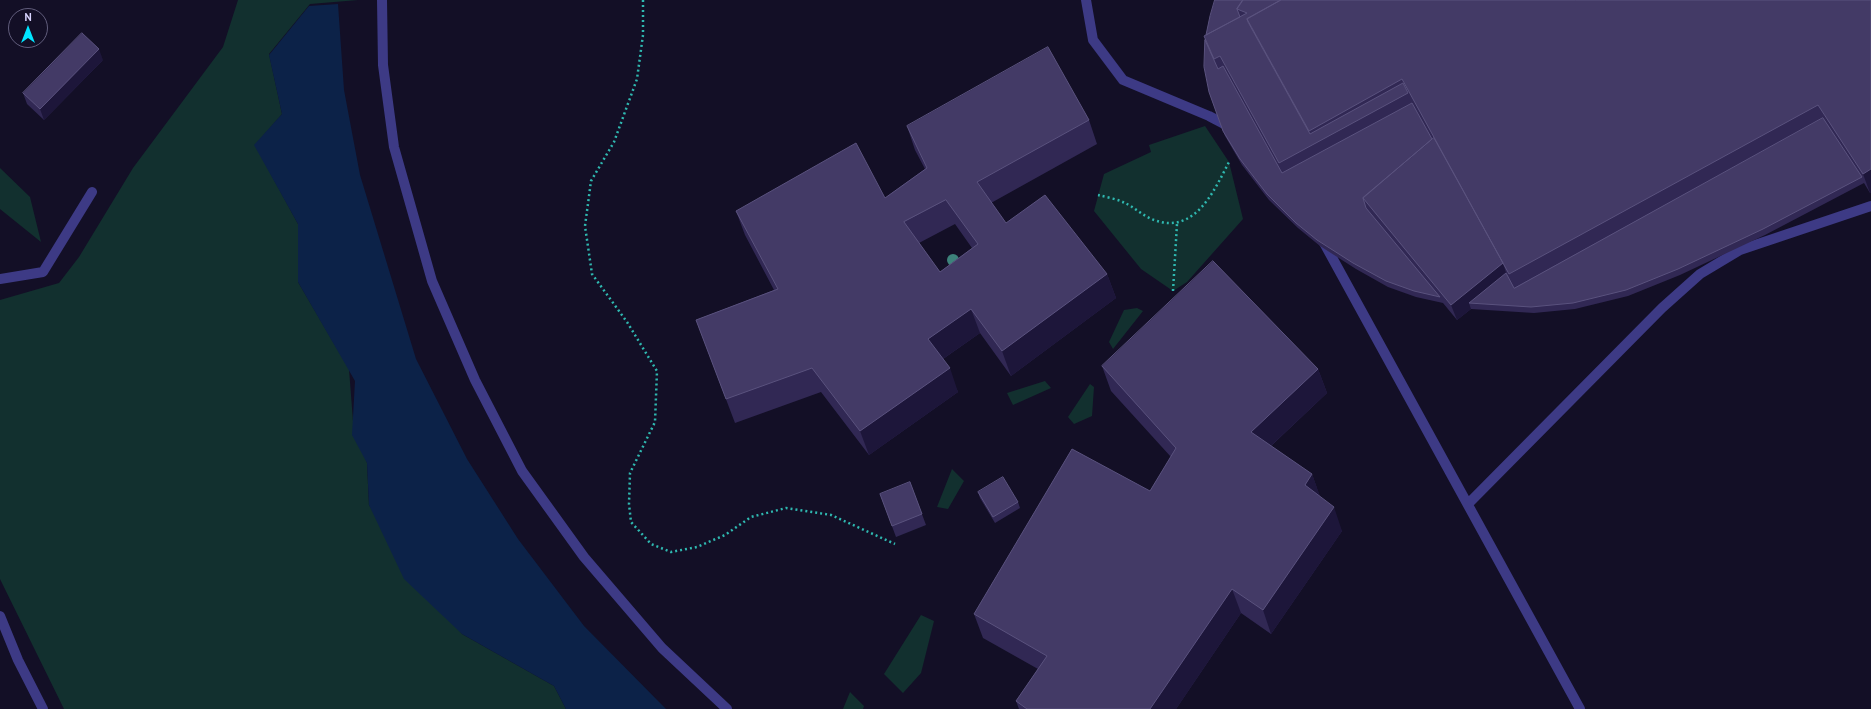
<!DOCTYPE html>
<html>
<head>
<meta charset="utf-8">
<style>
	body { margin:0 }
	#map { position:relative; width:1871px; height:709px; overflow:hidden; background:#130f26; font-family:"PT Sans",sans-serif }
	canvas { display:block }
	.north { position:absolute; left:8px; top:8px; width:40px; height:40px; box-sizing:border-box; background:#130f26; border:1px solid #625e7d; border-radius:50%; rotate:0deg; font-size:11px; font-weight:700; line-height:16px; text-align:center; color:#d9d4ff }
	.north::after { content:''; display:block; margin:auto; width:14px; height:18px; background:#00e5ff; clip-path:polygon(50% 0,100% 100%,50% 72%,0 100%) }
</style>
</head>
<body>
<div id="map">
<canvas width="1871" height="709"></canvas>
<div class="north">N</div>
</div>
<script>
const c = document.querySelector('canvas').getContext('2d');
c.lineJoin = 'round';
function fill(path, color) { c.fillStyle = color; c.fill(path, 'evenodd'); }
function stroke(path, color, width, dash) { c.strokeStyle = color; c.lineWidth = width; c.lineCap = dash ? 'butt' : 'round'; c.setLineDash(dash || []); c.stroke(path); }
fill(new Path2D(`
	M 238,0 L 358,0 L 310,4 L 269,54 L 282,114 L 255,145 L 298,224 L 298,282 L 349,369 L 353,421 L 367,463 L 369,505 L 462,634 L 554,686 L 566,709 L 64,709 L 0,579 L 0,300 L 59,283 L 79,257 L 133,168 L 223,47 Z
	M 1205,126 L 1229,162 L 1243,219 L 1187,282 L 1173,291 L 1141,269 L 1094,211 L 1104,174 L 1151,152 L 1149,145 Z
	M 0,168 L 30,197 L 41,242 L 0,209 Z
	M 1137,308 L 1143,311 L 1113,349 L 1109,342 L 1124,310 Z
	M 1045,381 L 1051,388 L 1013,405 L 1007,393 Z
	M 1090,384 L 1094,387 L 1092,416 L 1074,424 L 1068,417 Z
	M 952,469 L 964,481 L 948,509 L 937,507 Z
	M 921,615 L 934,621 L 921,673 L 903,693 L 884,674 Z
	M 850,692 L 864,706 L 863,709 L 843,709 Z`), '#12302f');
fill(new Path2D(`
	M 338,4 L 344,90 L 360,175 L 416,359 L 467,459 L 518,539 L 584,626 L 666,709 L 566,709 L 554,686 L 462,634 L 404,579 L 369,505 L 367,463 L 352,435 L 355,381 L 298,282 L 298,224 L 254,145 L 282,114 L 269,55 L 309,6 Z`), '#0c2248');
stroke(new Path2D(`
	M 643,0 L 643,35 L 637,79 L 614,142 L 591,181 L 585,226 L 592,274 L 627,322 L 657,371 L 655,422 L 630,473 L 629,504 L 631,522 L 651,544 L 671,552 L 697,547 L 725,535 L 751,517 L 786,508 L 831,515 L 895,544
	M 1098,195 C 1106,197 1117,199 1125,203 C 1134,207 1143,216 1154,220 C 1195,235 1214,191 1229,162
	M 1173,291 L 1177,224`), '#2fb8b0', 2.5, [2, 3]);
stroke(new Path2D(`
	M 382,0 L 383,65 L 394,147 L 432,281 L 475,380 L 522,471 L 584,557 L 662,648 L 727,709
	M 1086,0 L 1093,40 L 1123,80 L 1209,116 L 1230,127
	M 1323,241 L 1580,709
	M 0,279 L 43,272 L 92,192
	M 1468,504 L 1662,308 L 1700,274 L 1740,250 L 1871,206
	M 0,616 L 18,660 L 43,709`), '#3d3a85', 10);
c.fillStyle = '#3d827b';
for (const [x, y] of [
	[953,260]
]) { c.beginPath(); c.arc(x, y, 6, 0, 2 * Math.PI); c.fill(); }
fill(new Path2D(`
	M 1215,0 L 1871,0 L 1870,193 L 1864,183 L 1765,235 L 1680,275 L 1628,296 L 1575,309 L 1534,313 L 1471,309 L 1457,320 L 1443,303 L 1416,297 L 1388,287 L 1356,269 L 1320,246 L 1298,228 L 1269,200 L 1242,165 L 1225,136 L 1209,92 L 1205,40 L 1206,35 Z
	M 103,60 L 44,120 L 27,104 L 23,93 Z
	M 1089,120 L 1097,144 L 991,203 L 1006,223 L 1107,274 L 1116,298 L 1011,376 L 980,333 L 943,359 L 958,392 L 869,455 L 821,392 L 735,423 L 696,320 L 774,290 L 745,235 L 736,211 L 885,198 L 925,169 L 915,150 L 907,126 ZM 955,224 L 972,248 L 940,272 L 919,243 Z
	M 1102,366 L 1318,369 L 1327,393 L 1271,446 L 1312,474 L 1320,497 L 1342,531 L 1271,634 L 1241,613 L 1176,709 L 1019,709 L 1016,701 L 1038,669 L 983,638 L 974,614 L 1150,491 L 1171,457 L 1111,391 Z
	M 910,482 L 926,525 L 896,537 L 880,494 Z
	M 978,492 L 1018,502 L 1020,508 L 995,523 L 980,498 Z`), '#312854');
fill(new Path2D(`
	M 99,49 L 103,60 L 44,120 L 40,109 Z
	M 1871,169 L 1871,193 L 1870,193 L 1863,174 Z
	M 1503,263 L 1508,279 L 1469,303 L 1471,309 L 1457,320 L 1451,305 Z
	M 1107,274 L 1116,298 L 1011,376 L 1002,351 Z
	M 971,309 L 980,333 L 937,363 L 928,339 Z
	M 950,368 L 958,392 L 869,455 L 860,431 Z
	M 1318,369 L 1327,393 L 1260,456 L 1251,432 Z
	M 1312,474 L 1321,499 L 1305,485 Z
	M 1334,507 L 1342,531 L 1271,634 L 1263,610 Z
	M 1232,589 L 1241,613 L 1176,709 L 1150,709 Z`), '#1d163a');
const building = new Path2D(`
	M 1215,0 L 1243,0 L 1237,9 L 1240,17 L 1206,35 L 1210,16 Z
	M 1243,0 L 1281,0 L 1247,19 L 1248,22 L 1310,134 L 1403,83 L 1408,93 L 1279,163 L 1220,56 L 1214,59 L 1204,36 L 1247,13 L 1237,9 Z
	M 1281,0 L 1871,0 L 1871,169 L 1863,174 L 1818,105 L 1509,274 L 1402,79 L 1309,131 L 1247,19 Z
	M 82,33 L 99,49 L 40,109 L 23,93 Z
	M 1205,40 L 1218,69 L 1223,66 L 1282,173 L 1412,103 L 1432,139 L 1363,198 L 1366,208 L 1440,297 L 1414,291 L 1386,281 L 1353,263 L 1317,240 L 1296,223 L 1267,194 L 1240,159 L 1223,131 L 1209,92 L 1204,67 Z
	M 1048,47 L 1089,120 L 977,182 L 1006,223 L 1045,195 L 1107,274 L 1002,351 L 971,309 L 928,339 L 950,368 L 860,431 L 812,368 L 726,399 L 696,320 L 778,289 L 736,211 L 856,143 L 885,198 L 927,168 L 907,126 ZM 946,200 L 978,244 L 940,272 L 904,222 Z
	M 1823,118 L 1862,177 L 1763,229 L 1678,269 L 1626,290 L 1573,303 L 1531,307 L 1469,303 L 1506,273 L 1514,288 Z
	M 1434,138 L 1503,263 L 1451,305 L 1363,198 Z
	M 1213,261 L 1318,369 L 1251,432 L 1312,474 L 1305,485 L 1334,507 L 1263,610 L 1232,589 L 1150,709 L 1027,709 L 1016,701 L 1047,656 L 974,614 L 1072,449 L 1150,491 L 1176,448 L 1102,366 Z
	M 1003,477 L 1018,502 L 993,517 L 978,492 Z
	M 910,482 L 922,514 L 892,526 L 880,494 Z`);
fill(building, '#433a66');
stroke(building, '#5a527e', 1);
</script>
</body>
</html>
